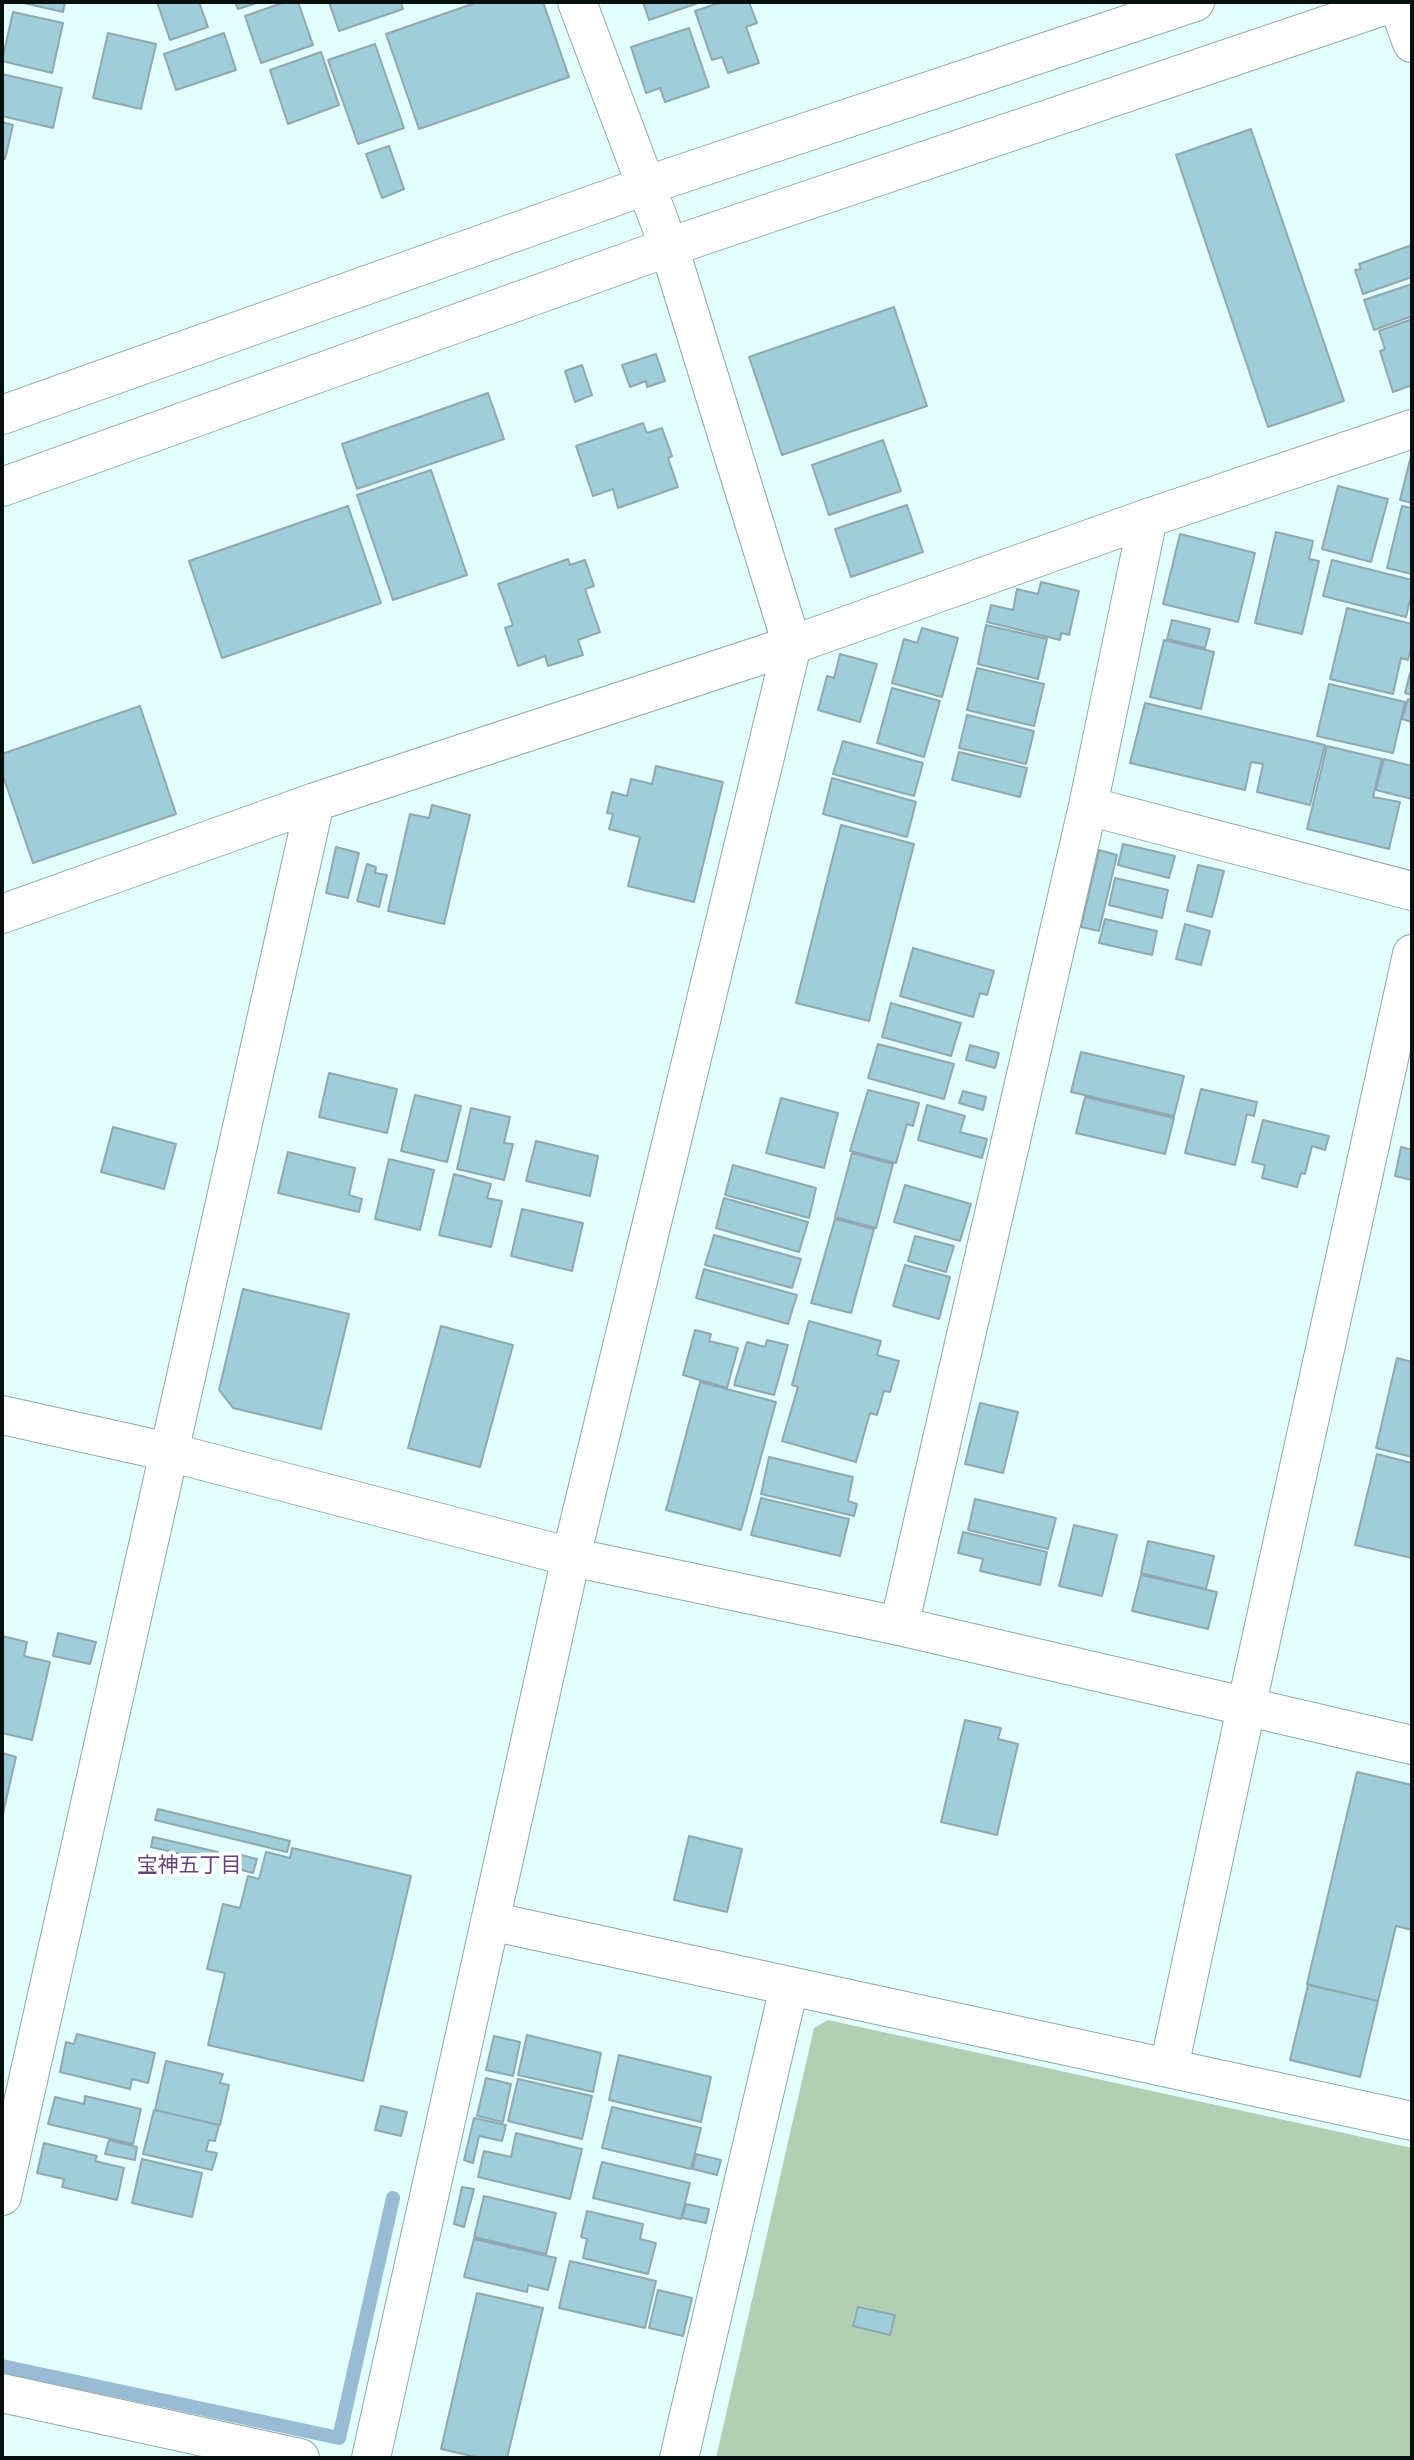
<!DOCTYPE html>
<html>
<head>
<meta charset="utf-8">
<style>
	body { margin:0 }
	#map { position:relative; width:1414px; height:2460px; overflow:hidden; background:#e2fefd; font-family:Commissioner,sans-serif }
	canvas { display:block }
	.frame { position:absolute; inset:0; border:4px solid #060e0e; pointer-events:none }
</style>
</head>
<body>
<div id="map">
<canvas width="1414" height="2460"></canvas>
<div class="frame"></div>
</div>
<script>
const c = document.querySelector('canvas').getContext('2d');
c.lineJoin = 'round';
function fill(path, color) { c.fillStyle = color; c.fill(path, 'evenodd'); }
function stroke(path, color, width, dash) { c.strokeStyle = color; c.lineWidth = width; c.lineCap = dash ? 'butt' : 'round'; c.setLineDash(dash || []); c.stroke(path); }
function label(font, color, halo, rows, align = 'center') {
  c.font = font + ' Commissioner,"Noto Sans JP",sans-serif'; c.lineWidth = 7; c.setLineDash([]); c.textBaseline = 'middle'; c.strokeStyle = halo; c.fillStyle = color; for (const [text, x, y, turn = 0] of rows) {
    c.save(); c.translate(x, y); c.rotate((+turn || 0) * Math.PI / 180); c.textAlign = isNaN(turn) ? turn : align; if (halo) c.strokeText(text, 0, 0); c.fillText(text, 0, 0); c.restore();
  }
}
fill(new Path2D(`
	M 828,2020 L 1412,2148 L 1412,2458 L 716,2458 L 814,2028 Z`), '#b1cfb2');
stroke(new Path2D(`
	M 2,2366 L 339,2438 L 393,2198`), '#99bbd4', 14);
const building = new Path2D(`
	M 19,2 L 65,2 L 63,12 Z
	M 157,2 L 199,2 L 208,27 L 170,40 Z
	M 235,2 L 260,2 L 238,9 Z
	M 285,2 L 298,2 L 313,45 L 261,63 L 245,16 Z
	M 329,2 L 401,2 L 403,9 L 339,31 Z
	M 478,2 L 543,2 L 569,77 L 419,129 L 386,34 Z
	M 643,2 L 701,2 L 649,20 Z
	M 722,2 L 749,2 L 757,23 L 746,27 L 759,63 L 728,73 L 722,57 L 712,60 L 695,11 Z
	M 13,12 L 63,23 L 52,73 L 2,61 Z
	M 689,28 L 709,87 L 665,102 L 660,88 L 646,93 L 631,47 Z
	M 108,33 L 156,44 L 141,109 L 93,98 Z
	M 224,33 L 236,70 L 176,90 L 164,54 Z
	M 375,44 L 404,128 L 358,144 L 328,60 Z
	M 321,52 L 339,105 L 288,124 L 270,70 Z
	M 2,74 L 62,88 L 53,128 L 2,116 Z
	M 2,122 L 13,125 L 5,159 L 2,158 Z
	M 1251,129 L 1344,401 L 1268,427 L 1176,155 Z
	M 389,146 L 404,189 L 382,198 L 366,154 Z
	M 1412,245 L 1412,277 L 1363,294 L 1355,270 L 1361,269 L 1359,264 Z
	M 1412,284 L 1412,316 L 1374,330 L 1364,300 Z
	M 894,307 L 927,406 L 782,455 L 749,357 Z
	M 1412,319 L 1412,385 L 1393,392 L 1380,351 L 1385,349 L 1379,331 Z
	M 656,354 L 665,381 L 647,387 L 646,381 L 630,387 L 622,365 Z
	M 582,365 L 592,395 L 575,402 L 565,371 Z
	M 488,393 L 504,439 L 357,489 L 342,444 Z
	M 643,423 L 647,433 L 662,428 L 672,456 L 668,458 L 678,487 L 618,508 L 613,489 L 593,496 L 576,446 Z
	M 883,440 L 901,491 L 829,515 L 812,465 Z
	M 1412,452 L 1412,503 L 1400,500 Z
	M 431,470 L 467,575 L 393,600 L 357,495 Z
	M 1338,486 L 1388,499 L 1371,562 L 1322,549 Z
	M 907,505 L 923,552 L 851,577 L 835,529 Z
	M 348,506 L 381,603 L 222,658 L 189,561 Z
	M 1402,506 L 1412,508 L 1412,574 L 1387,568 Z
	M 1276,532 L 1313,541 L 1309,559 L 1319,561 L 1302,634 L 1255,623 Z
	M 1180,534 L 1255,553 L 1238,622 L 1163,604 Z
	M 568,559 L 570,565 L 585,560 L 594,586 L 585,589 L 600,632 L 578,640 L 583,655 L 548,666 L 545,656 L 518,666 L 505,628 L 513,625 L 498,584 Z
	M 1332,560 L 1412,580 L 1412,592 L 1406,617 L 1323,596 Z
	M 1041,582 L 1079,591 L 1069,635 L 1061,633 L 1060,640 L 987,622 L 991,605 L 1013,610 L 1017,589 L 1038,594 Z
	M 1347,608 L 1412,624 L 1412,643 L 1408,660 L 1401,658 L 1393,694 L 1330,679 Z
	M 1172,620 L 1210,629 L 1205,648 L 1167,639 Z
	M 986,625 L 1047,639 L 1038,679 L 978,664 Z
	M 922,628 L 958,638 L 942,697 L 892,683 L 904,639 L 917,643 Z
	M 1164,640 L 1214,652 L 1201,709 L 1150,697 Z
	M 840,654 L 877,664 L 860,722 L 818,710 L 827,676 L 834,678 Z
	M 977,668 L 1044,684 L 1034,726 L 967,710 Z
	M 1410,673 L 1412,673 L 1412,695 L 1405,693 Z
	M 1329,684 L 1405,702 L 1393,753 L 1317,736 Z
	M 892,688 L 940,701 L 924,757 L 877,743 Z
	M 1408,699 L 1412,700 L 1412,722 L 1402,719 Z
	M 1145,703 L 1325,745 L 1310,805 L 1257,792 L 1263,764 L 1251,762 L 1245,790 L 1130,763 Z
	M 140,706 L 176,814 L 33,863 L 2,773 L 2,754 Z
	M 967,715 L 1034,731 L 1026,764 L 959,748 Z
	M 843,741 L 923,763 L 914,796 L 833,774 Z
	M 1327,746 L 1382,759 L 1373,797 L 1400,802 L 1389,849 L 1307,829 Z
	M 959,752 L 1027,768 L 1020,797 L 952,780 Z
	M 1384,759 L 1412,766 L 1412,799 L 1376,790 Z
	M 656,766 L 723,782 L 694,902 L 628,886 L 640,837 L 609,829 L 613,814 L 607,813 L 612,792 L 627,796 L 631,779 L 652,784 Z
	M 832,778 L 916,802 L 907,837 L 823,814 Z
	M 432,805 L 470,815 L 444,924 L 388,911 L 410,814 L 429,818 Z
	M 841,825 L 914,844 L 869,1021 L 796,1003 Z
	M 1123,844 L 1175,856 L 1169,878 L 1118,865 Z
	M 336,847 L 359,853 L 348,898 L 326,893 Z
	M 1099,850 L 1117,855 L 1099,931 L 1081,927 Z
	M 367,864 L 376,867 L 375,873 L 387,875 L 379,907 L 357,901 Z
	M 1198,865 L 1224,871 L 1212,917 L 1187,911 Z
	M 1115,878 L 1168,890 L 1162,918 L 1109,905 Z
	M 1105,919 L 1157,931 L 1152,955 L 1099,943 Z
	M 1185,924 L 1210,931 L 1201,965 L 1176,959 Z
	M 913,948 L 994,971 L 987,995 L 980,993 L 973,1017 L 900,996 Z
	M 891,1003 L 961,1023 L 951,1056 L 882,1037 Z
	M 878,1044 L 954,1064 L 944,1099 L 868,1078 Z
	M 970,1045 L 999,1053 L 995,1068 L 966,1060 Z
	M 1081,1052 L 1184,1076 L 1174,1116 L 1071,1092 Z
	M 329,1073 L 397,1089 L 387,1133 L 319,1117 Z
	M 1201,1089 L 1257,1102 L 1254,1116 L 1247,1114 L 1235,1165 L 1185,1153 Z
	M 868,1090 L 919,1103 L 913,1126 L 907,1124 L 896,1163 L 850,1151 Z
	M 963,1091 L 986,1097 L 983,1110 L 959,1103 Z
	M 415,1095 L 461,1106 L 447,1162 L 401,1151 Z
	M 1085,1097 L 1174,1118 L 1165,1154 L 1076,1133 Z
	M 781,1098 L 838,1113 L 824,1168 L 766,1153 Z
	M 927,1105 L 965,1116 L 960,1132 L 987,1139 L 982,1158 L 918,1140 Z
	M 471,1108 L 510,1117 L 504,1143 L 513,1144 L 504,1180 L 457,1169 Z
	M 1263,1120 L 1329,1136 L 1325,1150 L 1312,1146 L 1305,1174 L 1301,1173 L 1297,1187 L 1262,1178 L 1265,1165 L 1252,1162 Z
	M 113,1127 L 176,1144 L 164,1189 L 101,1172 Z
	M 536,1141 L 598,1156 L 590,1196 L 526,1181 Z
	M 1401,1147 L 1412,1150 L 1412,1180 L 1395,1176 Z
	M 288,1152 L 355,1168 L 349,1195 L 362,1199 L 359,1212 L 278,1193 Z
	M 852,1153 L 893,1164 L 876,1228 L 835,1217 Z
	M 389,1159 L 434,1170 L 420,1230 L 375,1219 Z
	M 733,1165 L 816,1188 L 809,1218 L 725,1195 Z
	M 454,1174 L 491,1184 L 487,1198 L 502,1201 L 491,1247 L 439,1235 Z
	M 905,1185 L 971,1204 L 960,1241 L 894,1222 Z
	M 724,1198 L 808,1222 L 799,1252 L 716,1228 Z
	M 522,1209 L 583,1223 L 572,1271 L 511,1256 Z
	M 835,1219 L 874,1229 L 851,1313 L 811,1303 Z
	M 714,1235 L 801,1259 L 792,1288 L 705,1265 Z
	M 915,1236 L 954,1246 L 946,1272 L 908,1261 Z
	M 905,1265 L 950,1277 L 939,1319 L 893,1306 Z
	M 704,1269 L 797,1295 L 788,1324 L 696,1298 Z
	M 243,1289 L 349,1314 L 321,1429 L 233,1408 L 219,1390 Z
	M 809,1321 L 881,1341 L 877,1355 L 899,1361 L 890,1392 L 884,1391 L 877,1415 L 870,1413 L 856,1462 L 782,1441 L 798,1387 L 792,1385 Z
	M 441,1326 L 513,1345 L 480,1467 L 408,1448 Z
	M 695,1330 L 711,1334 L 709,1341 L 738,1348 L 727,1388 L 683,1375 Z
	M 767,1340 L 788,1345 L 774,1395 L 734,1385 L 747,1342 L 765,1347 Z
	M 1397,1358 L 1412,1362 L 1412,1457 L 1376,1448 Z
	M 700,1382 L 776,1402 L 741,1530 L 666,1510 Z
	M 980,1403 L 1018,1412 L 1003,1473 L 965,1464 Z
	M 1377,1454 L 1412,1463 L 1412,1558 L 1355,1545 Z
	M 769,1457 L 853,1477 L 848,1501 L 857,1504 L 854,1516 L 761,1494 Z
	M 761,1498 L 849,1519 L 840,1556 L 751,1535 Z
	M 975,1499 L 1056,1518 L 1048,1549 L 968,1530 Z
	M 1074,1525 L 1117,1535 L 1102,1596 L 1059,1586 Z
	M 963,1532 L 1047,1552 L 1040,1585 L 980,1571 L 983,1559 L 958,1553 Z
	M 1148,1541 L 1214,1556 L 1206,1589 L 1141,1573 Z
	M 1141,1575 L 1217,1592 L 1208,1629 L 1132,1611 Z
	M 58,1633 L 96,1642 L 90,1664 L 53,1656 Z
	M 2,1636 L 27,1642 L 24,1656 L 50,1662 L 32,1740 L 2,1733 Z
	M 965,1720 L 1001,1728 L 998,1739 L 1018,1744 L 997,1835 L 941,1822 Z
	M 2,1753 L 16,1757 L 2,1818 Z
	M 1357,1772 L 1412,1785 L 1412,1930 L 1396,1926 L 1378,2001 L 1307,1984 Z
	M 158,1809 L 290,1841 L 287,1852 L 155,1820 Z
	M 689,1836 L 742,1849 L 727,1912 L 674,1900 Z
	M 153,1837 L 218,1852 L 215,1862 L 151,1847 Z
	M 292,1848 L 411,1876 L 363,2081 L 208,2045 L 225,1973 L 207,1969 L 223,1904 L 240,1908 L 248,1876 L 259,1879 L 266,1852 L 290,1858 Z
	M 233,1853 L 257,1859 L 253,1873 L 230,1867 Z
	M 1308,1985 L 1378,2001 L 1360,2077 L 1290,2060 Z
	M 77,2034 L 155,2053 L 148,2083 L 132,2079 L 130,2089 L 60,2072 L 66,2042 L 74,2044 Z
	M 527,2035 L 601,2053 L 593,2092 L 518,2075 Z
	M 494,2036 L 520,2042 L 513,2076 L 486,2070 Z
	M 619,2055 L 711,2077 L 701,2122 L 609,2100 Z
	M 166,2061 L 223,2074 L 220,2083 L 229,2085 L 220,2125 L 155,2110 Z
	M 486,2078 L 511,2084 L 503,2122 L 477,2116 Z
	M 518,2079 L 592,2096 L 582,2139 L 508,2121 Z
	M 85,2096 L 141,2109 L 133,2144 L 48,2124 L 55,2097 L 84,2104 Z
	M 381,2106 L 407,2112 L 401,2136 L 375,2130 Z
	M 612,2107 L 701,2128 L 691,2169 L 602,2148 Z
	M 154,2110 L 219,2125 L 215,2141 L 209,2140 L 206,2151 L 217,2153 L 212,2170 L 143,2154 Z
	M 474,2118 L 506,2125 L 502,2141 L 479,2136 L 473,2163 L 464,2160 Z
	M 516,2133 L 582,2149 L 570,2199 L 478,2177 L 484,2151 L 511,2157 Z
	M 109,2140 L 137,2147 L 135,2160 L 105,2154 Z
	M 44,2143 L 97,2156 L 95,2161 L 124,2168 L 117,2200 L 62,2187 L 64,2179 L 37,2173 Z
	M 696,2154 L 721,2160 L 717,2175 L 693,2169 Z
	M 142,2159 L 202,2173 L 192,2217 L 132,2203 Z
	M 602,2162 L 690,2183 L 681,2219 L 593,2198 Z
	M 462,2187 L 474,2189 L 464,2227 L 454,2224 Z
	M 484,2196 L 556,2213 L 546,2254 L 474,2237 Z
	M 686,2204 L 709,2209 L 706,2223 L 682,2218 Z
	M 587,2211 L 643,2224 L 640,2239 L 656,2243 L 648,2274 L 583,2258 L 587,2239 L 581,2237 Z
	M 474,2239 L 556,2258 L 548,2290 L 528,2285 L 527,2292 L 464,2277 Z
	M 570,2261 L 656,2281 L 645,2328 L 559,2308 Z
	M 658,2290 L 692,2298 L 683,2336 L 649,2328 Z
	M 477,2293 L 543,2308 L 507,2458 L 480,2458 L 441,2449 Z
	M 858,2307 L 895,2315 L 890,2335 L 853,2326 Z`);
fill(building, '#a0cdda');
stroke(building, '#90a8af', 2);
const minor = new Path2D(`
	M 1397,2 L 1412,43
	M 2,415 L 645,186 L 1195,2
	M 2,487 L 669,247 L 1395,2
	M 1088,806 L 1412,891
	M 2,914 L 315,802 L 792,645 L 1148,518 L 1412,429
	M 2,1415 L 169,1452 L 571,1557 L 899,1626 L 1412,1745
	M 899,1626 L 1088,806 L 1148,518
	M 490,1921 L 1412,2121
	M 1169,2067 L 1246,1708 L 1412,954
	M 2,2196 L 315,802
	M 2,2393 L 300,2458
	M 371,2458 L 571,1557 L 792,645 L 669,247 L 577,2
	M 679,2458 L 789,1987`);
stroke(minor, '#8fa9a8', 40);
stroke(minor, '#fff', 38);
label('21px', '#65427c', '#fff', [
	["宝神五丁目",189,1865]
]);
</script>
</body>
</html>
